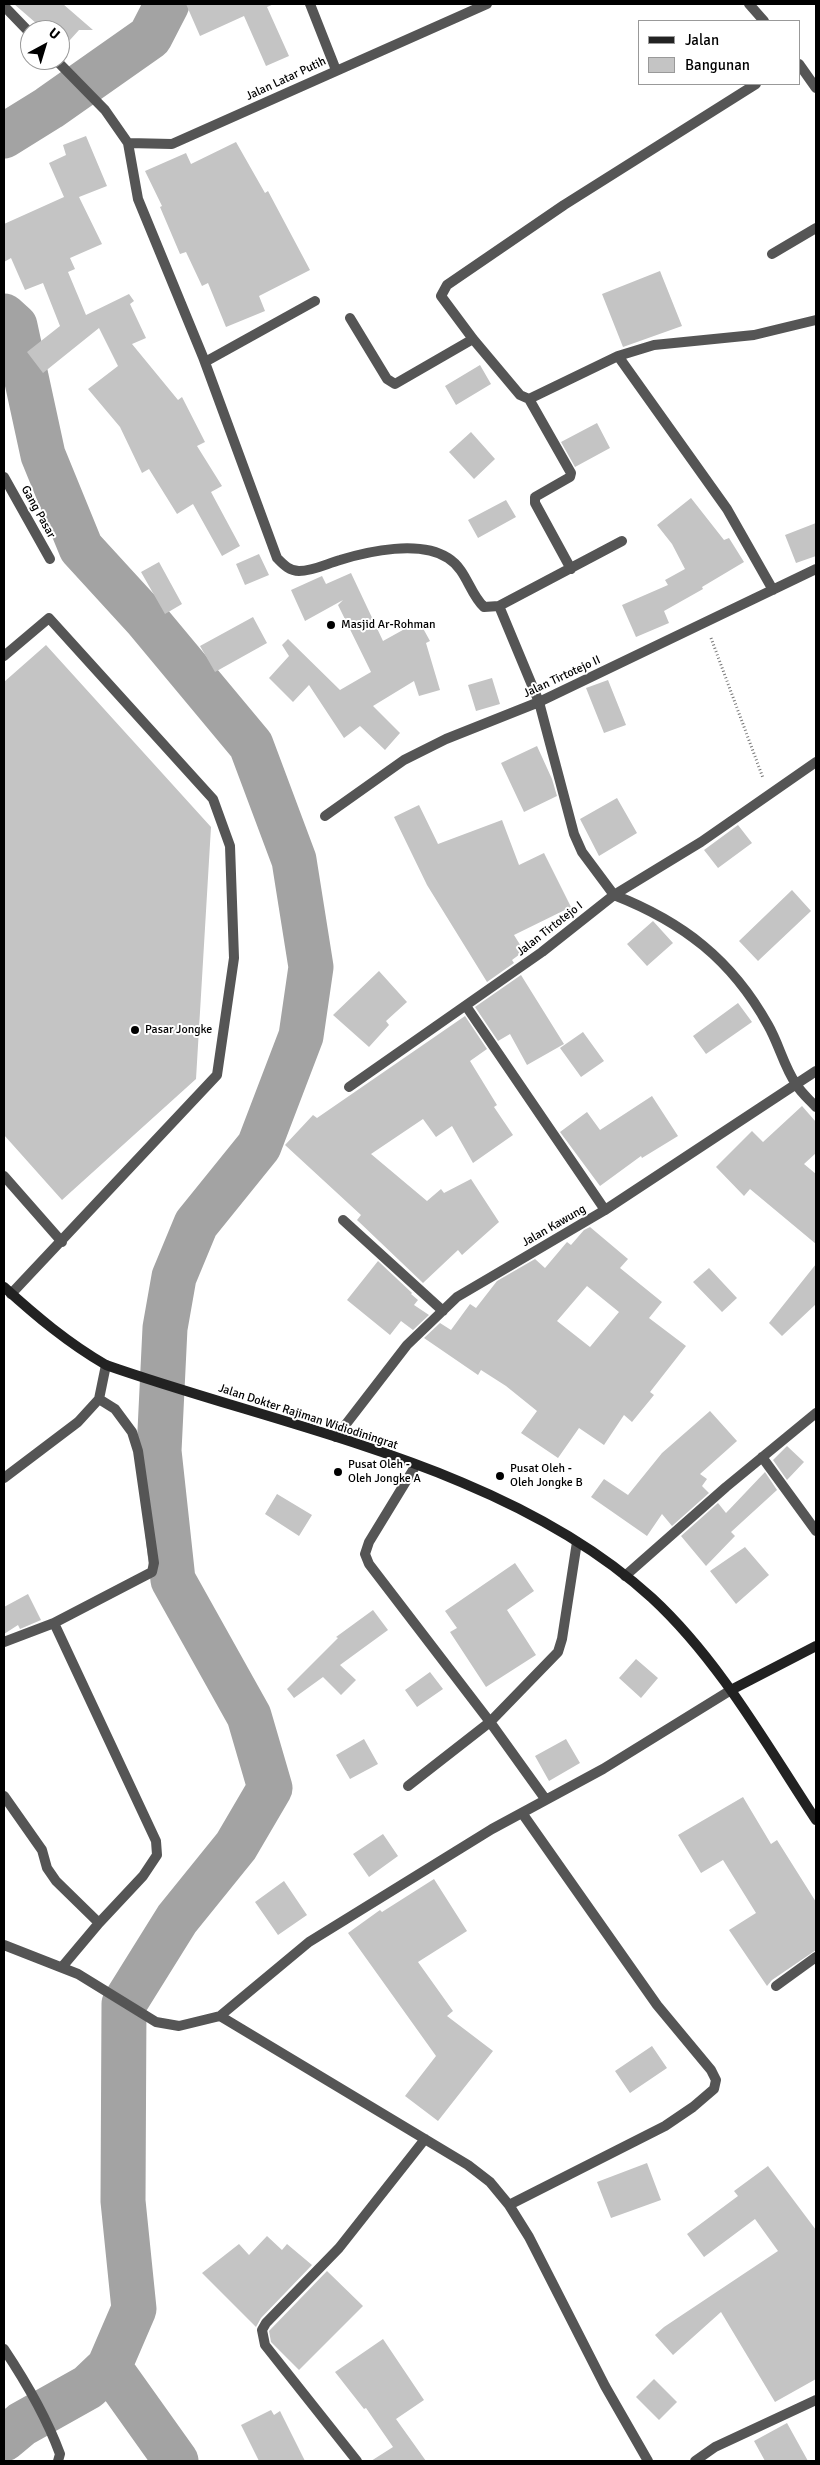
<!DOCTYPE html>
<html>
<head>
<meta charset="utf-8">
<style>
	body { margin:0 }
	#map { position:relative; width:820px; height:2465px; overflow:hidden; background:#fff; font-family:Signika,sans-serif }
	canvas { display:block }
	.frame { position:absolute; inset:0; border:5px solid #000; pointer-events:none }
	.legend { position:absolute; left:638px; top:20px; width:162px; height:65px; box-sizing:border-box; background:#fff; border:1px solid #999; margin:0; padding:6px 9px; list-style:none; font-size:15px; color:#000 }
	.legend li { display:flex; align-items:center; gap:10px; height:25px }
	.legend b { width:25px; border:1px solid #999 }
	.north { position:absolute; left:20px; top:20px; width:50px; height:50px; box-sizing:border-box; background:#fff; border:1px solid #999; border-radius:50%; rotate:39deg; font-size:14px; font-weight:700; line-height:20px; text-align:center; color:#000 }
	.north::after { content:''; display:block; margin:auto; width:18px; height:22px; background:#000; clip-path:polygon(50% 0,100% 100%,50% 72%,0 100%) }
</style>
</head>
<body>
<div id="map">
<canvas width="820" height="2465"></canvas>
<div class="frame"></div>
<ul class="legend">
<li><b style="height:6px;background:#222"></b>Jalan</li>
<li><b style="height:14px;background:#c4c4c4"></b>Bangunan</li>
</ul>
<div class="north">U</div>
</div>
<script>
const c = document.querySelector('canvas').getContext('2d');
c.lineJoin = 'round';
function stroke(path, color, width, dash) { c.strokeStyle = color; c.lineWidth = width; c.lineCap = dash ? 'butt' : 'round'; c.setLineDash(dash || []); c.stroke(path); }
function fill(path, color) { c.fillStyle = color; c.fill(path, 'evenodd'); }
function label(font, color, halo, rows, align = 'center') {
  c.font = font + ' Signika,sans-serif'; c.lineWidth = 4; c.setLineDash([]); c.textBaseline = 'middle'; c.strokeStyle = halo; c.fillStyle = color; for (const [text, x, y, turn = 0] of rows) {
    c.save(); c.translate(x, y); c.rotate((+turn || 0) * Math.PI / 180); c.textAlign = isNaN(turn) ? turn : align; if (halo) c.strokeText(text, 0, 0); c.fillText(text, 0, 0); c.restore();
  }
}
stroke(new Path2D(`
	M 4,136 L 49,108 L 150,37 L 167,4
	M 4,316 L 15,326 L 43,455 L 81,548 L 146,619 L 251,745 L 294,860 L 311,967 L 301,1036 L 259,1146 L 196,1224 L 174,1277 L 165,1328 L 159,1451 L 173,1580 L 249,1716 L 270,1788 L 236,1846 L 177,1919 L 124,2004 L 123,2201 L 134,2309 L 109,2367 L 176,2461
	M 4,2439 L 22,2424 L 88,2387 L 109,2367`), '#a3a3a3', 45);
fill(new Path2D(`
	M 14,4 L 63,4 L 93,30 L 79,30 L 60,51 L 60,30 L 44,30 Z
	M 186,4 L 274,4 L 267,7 L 289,56 L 266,66 L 244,16 L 200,36 Z
	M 86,136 L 107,186 L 79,197 L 102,244 L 70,258 L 75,269 L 68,272 L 86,315 L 129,294 L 134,301 L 130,304 L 146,338 L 132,344 L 178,400 L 182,397 L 205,442 L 197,446 L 222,486 L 211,492 L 240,546 L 222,556 L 193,504 L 177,514 L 149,469 L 142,473 L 120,427 L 88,389 L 118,366 L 99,328 L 43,373 L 27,352 L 60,326 L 43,283 L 25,290 L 11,258 L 4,262 L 4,224 L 64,197 L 49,163 L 66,155 L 63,145 Z
	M 236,142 L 265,193 L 268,191 L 310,270 L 259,296 L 265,311 L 226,327 L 208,283 L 202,286 L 186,252 L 180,254 L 160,207 L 162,206 L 145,171 L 186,153 L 191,164 Z
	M 660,271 L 682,326 L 623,347 L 602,294 Z
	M 480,365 L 491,384 L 456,405 L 445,386 Z
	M 597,423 L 610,448 L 575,467 L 561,442 Z
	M 471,432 L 495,459 L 474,479 L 449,452 Z
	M 691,498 L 724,540 L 729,538 L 744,562 L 702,587 L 703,589 L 664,611 L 669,623 L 636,637 L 622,605 L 668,585 L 665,580 L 685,569 L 672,544 L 657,525 Z
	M 506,500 L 516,517 L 478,538 L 468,520 Z
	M 816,523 L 816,556 L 796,563 L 785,535 Z
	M 259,554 L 269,575 L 245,585 L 236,564 Z
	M 159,562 L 182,604 L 165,614 L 141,572 Z
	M 351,573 L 383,641 L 419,621 L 430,641 L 426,643 L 440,690 L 419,696 L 414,681 L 373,706 L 400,733 L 385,750 L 360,726 L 344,738 L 309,685 L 293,702 L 269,678 L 289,656 L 282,645 L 288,639 L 340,690 L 371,672 L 338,605 L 343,600 L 305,621 L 291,590 L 322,576 L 326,584 Z
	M 253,617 L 267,643 L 215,672 L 200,646 Z
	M 46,645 L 211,827 L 196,1079 L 62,1200 L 4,1135 L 4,682 Z
	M 492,678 L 500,704 L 476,711 L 468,685 Z
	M 608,680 L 626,725 L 604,733 L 586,688 Z
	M 537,746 L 552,779 L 557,796 L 524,812 L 501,763 Z
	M 617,798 L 637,833 L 599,856 L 580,819 Z
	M 419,805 L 438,844 L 502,820 L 519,865 L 544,853 L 571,907 L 514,935 L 524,951 L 512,960 L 514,963 L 487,982 L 427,885 L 394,817 Z
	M 738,825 L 752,843 L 718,868 L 704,850 Z
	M 792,890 L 811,911 L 758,961 L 739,941 Z
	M 653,921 L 673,943 L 647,966 L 627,944 Z
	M 379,971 L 407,1002 L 386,1021 L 389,1025 L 369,1047 L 333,1015 Z
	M 521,975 L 564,1044 L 527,1065 L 510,1034 L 498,1041 L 475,1007 Z
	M 738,1003 L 752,1022 L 706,1054 L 693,1036 Z
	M 465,1016 L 487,1049 L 470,1061 L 497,1105 L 494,1107 L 513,1135 L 473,1163 L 452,1126 L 436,1137 L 423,1119 L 371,1154 L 427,1201 L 441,1189 L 444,1193 L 471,1179 L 499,1222 L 462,1255 L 458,1250 L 423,1283 L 357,1220 L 361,1215 L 285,1145 L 313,1115 L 317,1118 Z
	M 583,1032 L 604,1061 L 581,1077 L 560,1048 Z
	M 652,1096 L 678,1136 L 642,1158 L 641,1156 L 600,1186 L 560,1132 L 587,1112 L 600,1130 Z
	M 802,1106 L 816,1122 L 816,1153 L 804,1164 L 816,1174 L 816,1244 L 750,1189 L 744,1196 L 716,1167 L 752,1131 L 763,1142 Z
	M 590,1227 L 628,1259 L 620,1268 L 662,1302 L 649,1318 L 686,1346 L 650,1392 L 654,1395 L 632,1422 L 624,1415 L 604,1445 L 579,1428 L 558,1458 L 521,1433 L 537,1411 L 506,1386 L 481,1370 L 478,1375 L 424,1338 L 440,1323 L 451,1330 L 470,1304 L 476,1308 L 497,1281 L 535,1259 L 545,1268 L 567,1242 L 571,1245 L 584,1230 ZM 587,1286 L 619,1312 L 590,1347 L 557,1321 Z
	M 378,1261 L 412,1293 L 411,1294 L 418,1300 L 414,1305 L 429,1315 L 413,1330 L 401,1321 L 390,1335 L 347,1300 Z
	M 816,1264 L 816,1304 L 782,1336 L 769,1323 Z
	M 709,1268 L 737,1298 L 722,1312 L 693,1282 Z
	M 710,1411 L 737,1441 L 700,1474 L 707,1479 L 702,1486 L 709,1493 L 672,1526 L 662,1514 L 647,1536 L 591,1497 L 604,1479 L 628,1495 L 662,1453 Z
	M 787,1446 L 804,1462 L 787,1480 L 773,1460 Z
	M 765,1472 L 777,1490 L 731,1532 L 735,1536 L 706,1566 L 681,1536 L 718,1503 L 726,1513 Z
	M 277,1494 L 312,1515 L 299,1536 L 265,1514 Z
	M 745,1547 L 769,1575 L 736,1604 L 710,1571 Z
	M 515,1563 L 534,1591 L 507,1610 L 536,1655 L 486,1687 L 450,1632 L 457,1628 L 445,1611 Z
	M 28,1594 L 41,1620 L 20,1629 L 18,1625 L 4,1634 L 4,1607 Z
	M 373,1610 L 388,1630 L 340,1665 L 356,1680 L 341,1695 L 323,1677 L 294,1698 L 287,1689 L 338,1638 L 336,1637 Z
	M 636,1659 L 658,1678 L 641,1698 L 619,1678 Z
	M 430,1672 L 443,1689 L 417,1707 L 405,1690 Z
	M 364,1739 L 378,1764 L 350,1779 L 336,1755 Z
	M 566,1739 L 580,1763 L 549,1781 L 535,1756 Z
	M 743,1797 L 771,1844 L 777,1840 L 816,1902 L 816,1950 L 772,1980 L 767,1986 L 729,1930 L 756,1913 L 723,1860 L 701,1873 L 678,1835 Z
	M 383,1834 L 398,1856 L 369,1877 L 353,1854 Z
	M 434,1879 L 467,1931 L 418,1962 L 453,2011 L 447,2016 L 493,2051 L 438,2121 L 405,2096 L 436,2056 L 348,1933 L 380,1910 L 382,1912 Z
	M 284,1881 L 307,1915 L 278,1935 L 255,1902 Z
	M 652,2046 L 667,2068 L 630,2093 L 615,2071 Z
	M 647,2163 L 661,2200 L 611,2218 L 597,2182 Z
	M 768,2166 L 816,2230 L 816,2379 L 775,2402 L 721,2312 L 673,2355 L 655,2335 L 664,2327 L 778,2251 L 755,2219 L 704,2257 L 687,2234 L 738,2196 L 734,2191 Z
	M 267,2236 L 282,2250 L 287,2244 L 312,2265 L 261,2318 L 256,2327 L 202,2273 L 239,2244 L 249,2255 Z
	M 327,2271 L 363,2306 L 299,2370 L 271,2342 L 269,2331 Z
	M 383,2339 L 424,2400 L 396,2419 L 426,2461 L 371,2461 L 393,2447 L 366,2408 L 364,2409 L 335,2372 Z
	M 654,2379 L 677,2402 L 659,2420 L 636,2397 Z
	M 271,2410 L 274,2415 L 280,2411 L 305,2461 L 259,2461 L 241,2425 Z
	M 787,2423 L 808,2461 L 765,2461 L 754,2441 Z`), '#c4c4c4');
stroke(new Path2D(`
	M 711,638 L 763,778`), '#777', 3, [1, 2.5]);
stroke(new Path2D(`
	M 4,656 L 49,618 L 213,799 L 230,846 L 234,958 L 217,1075 L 11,1294
	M 4,1176 L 62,1242`), '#555', 10);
stroke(new Path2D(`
	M 310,4 L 336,70
	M 749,4 L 764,21
	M 4,6 L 30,33
	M 56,60 L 105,110 L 128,143 L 172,144 L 487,4
	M 799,64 L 816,88
	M 128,143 L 138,199 L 203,357 L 277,558 C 283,564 289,571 299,571 C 313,571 326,564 340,560 C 369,551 420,540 448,558 C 467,570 469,593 484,607 L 499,606 L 539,702 L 574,834 L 582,852 L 614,895
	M 772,254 L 816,228
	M 350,318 L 387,379 L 395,384 L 473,339
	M 618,356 L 727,509 L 773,590
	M 205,362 L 315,301
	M 529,399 L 618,356 L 654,345 L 754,335 L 816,320
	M 4,477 L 50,559
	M 571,569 L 535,503 L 535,497 L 570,477 L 571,473 L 529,399 L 520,395 L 473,339 L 441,296 L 447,285 L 564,205 L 756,84
	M 499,606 L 622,541
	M 325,816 L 404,760 L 446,739 L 539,702 L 816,569
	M 614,895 C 683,922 732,960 768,1025 C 779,1044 784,1067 796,1084 C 801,1093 810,1100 816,1107
	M 466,1006 L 605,1210
	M 349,1087 L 542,952 L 614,895 L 701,842 L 816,762
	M 343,1220 L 443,1311
	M 336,1437 L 407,1345 L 457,1297 L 605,1210 L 816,1071
	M 762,1457 L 816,1531
	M 416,1465 L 369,1542 L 365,1554 L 369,1564 L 490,1722 L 546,1800
	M 4,1478 L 78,1422 L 99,1399 L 106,1365
	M 625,1576 L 726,1487 L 816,1413
	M 54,1623 L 156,1841 L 157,1855 L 143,1876 L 99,1923 L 62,1967
	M 4,1642 L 54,1623 L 152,1572 L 154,1563 L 138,1451 L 132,1432 L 115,1409 L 99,1399
	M 408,1786 L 490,1722 L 558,1652 L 562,1639 L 577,1542
	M 4,1796 L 42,1850 L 47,1868 L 56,1881 L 99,1923
	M 4,1945 L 78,1974 L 156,2022 L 179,2026 L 220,2016 L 309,1942 L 492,1829 L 603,1769 L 731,1690
	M 776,1986 L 816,1957
	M 220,2016 L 468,2165 L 490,2182 L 509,2205 L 529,2237 L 605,2386 L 648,2461
	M 509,2205 L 665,2126 L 693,2107 L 714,2089 L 716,2080 L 711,2070 L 657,2005 L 522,1813
	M 4,2349 C 26,2382 46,2416 60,2454 L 58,2461
	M 357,2461 L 265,2345 L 262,2330 L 266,2323 L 339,2248 L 425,2139
	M 695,2461 L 715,2447 L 816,2400`), '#555', 10);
stroke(new Path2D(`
	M 4,1287 C 36,1316 68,1343 106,1365 C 285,1428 508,1466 652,1598 C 719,1660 766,1744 816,1820
	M 731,1690 L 816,1646`), '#222', 10);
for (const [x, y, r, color] of [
	[331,625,5,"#000"],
	[135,1030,5,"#000"],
	[338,1472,5,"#000"],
	[500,1476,5,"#000"]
]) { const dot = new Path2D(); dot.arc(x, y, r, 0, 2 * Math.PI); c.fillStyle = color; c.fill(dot); stroke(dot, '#fff', 2); }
label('12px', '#000', '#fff', [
	["Jalan Latar Putih",286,79,-25],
	["Gang Pasar",38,512,61],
	["Jalan Tirtotejo II",562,677,-25],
	["Jalan Tirtotejo I",550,929,-38],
	["Jalan Kawung",554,1226,-30],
	["Jalan Dokter Rajiman Widiodiningrat",308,1417,18]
]);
label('12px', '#000', '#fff', [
	["Masjid Ar-Rohman",341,625],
	["Pasar Jongke",145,1030],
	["Pusat Oleh -",348,1465],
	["Oleh Jongke A",348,1479],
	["Pusat Oleh -",510,1469],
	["Oleh Jongke B",510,1483]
], 'left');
</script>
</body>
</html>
